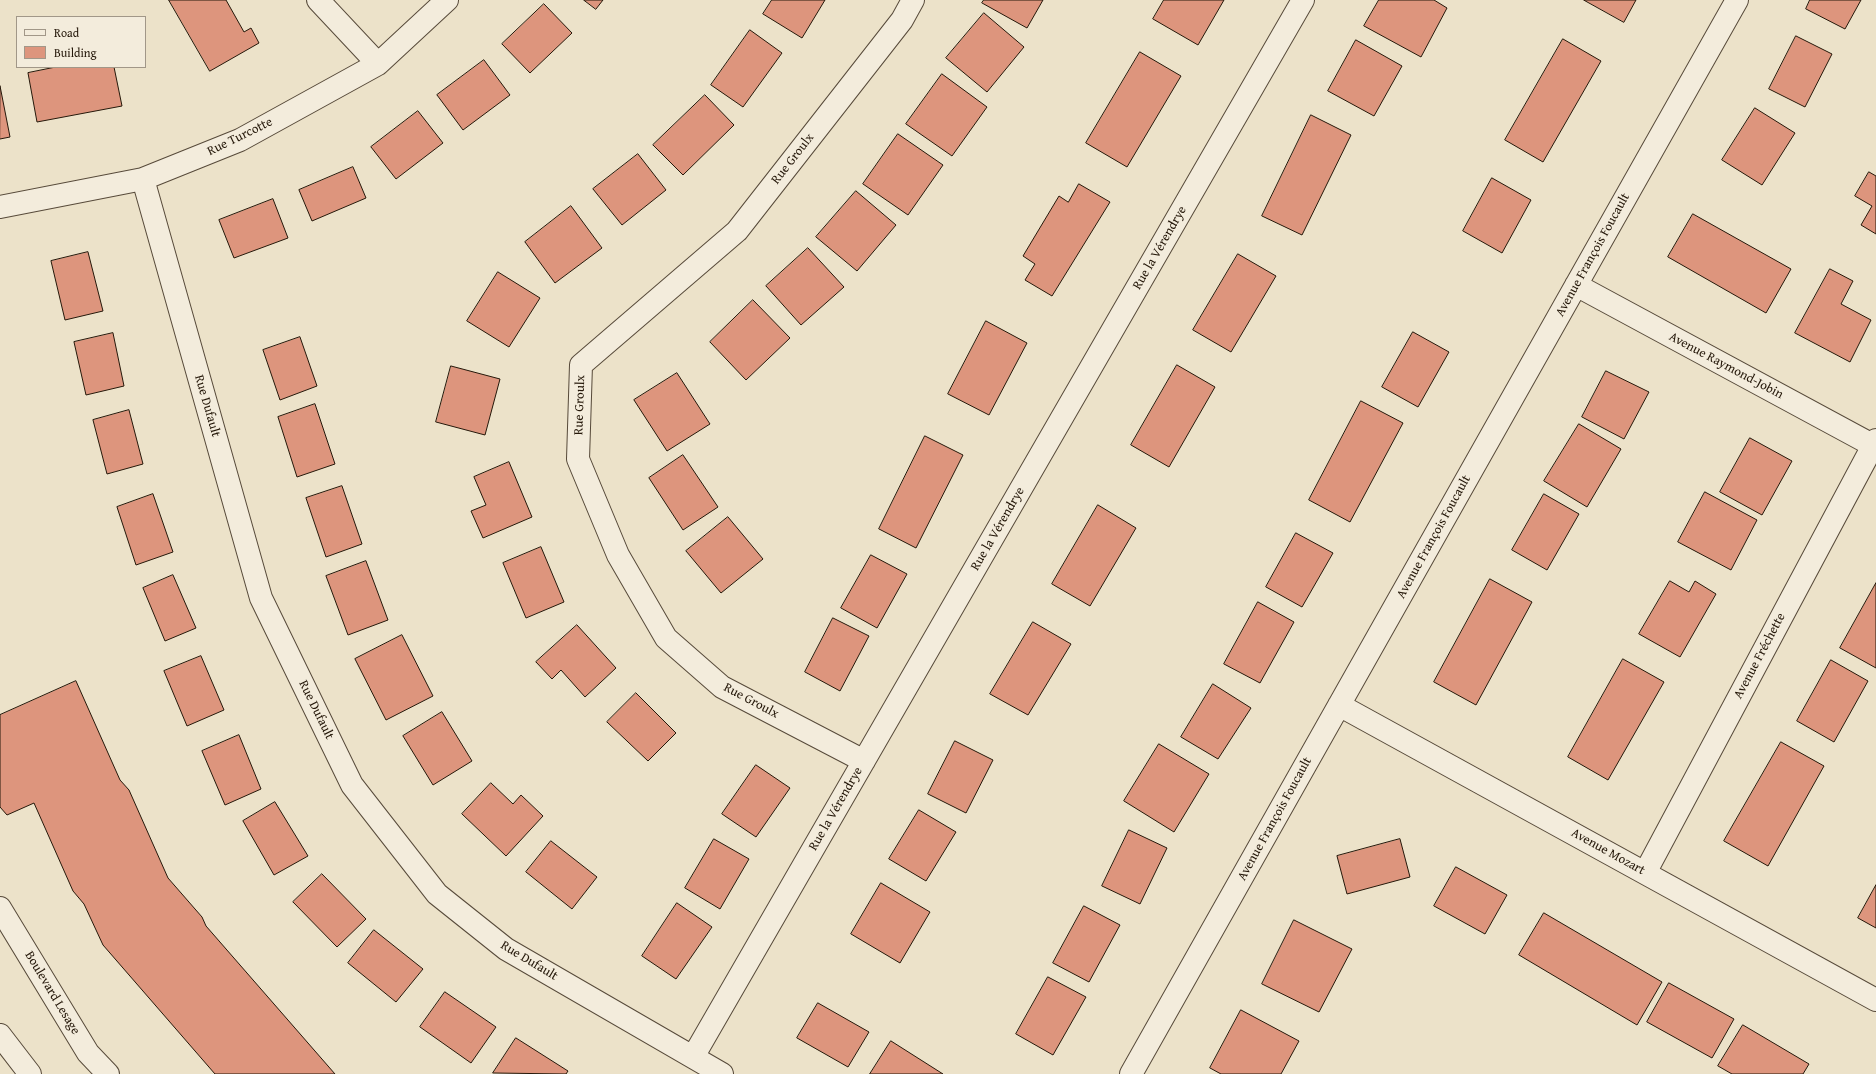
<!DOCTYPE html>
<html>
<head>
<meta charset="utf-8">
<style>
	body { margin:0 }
	#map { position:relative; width:1876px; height:1074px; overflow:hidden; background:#ece2c9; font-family:"Gentium Book Plus",serif }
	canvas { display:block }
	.legend { position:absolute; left:16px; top:16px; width:130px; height:52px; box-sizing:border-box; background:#f3ecdc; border:1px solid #a19788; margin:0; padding:5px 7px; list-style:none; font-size:12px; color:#25180a }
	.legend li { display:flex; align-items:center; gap:8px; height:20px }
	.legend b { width:20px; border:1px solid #a19788 }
</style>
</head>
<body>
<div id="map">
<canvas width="1876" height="1074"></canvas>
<ul class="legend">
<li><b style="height:5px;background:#f3ecdc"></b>Road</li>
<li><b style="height:11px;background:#dd957d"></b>Building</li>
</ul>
</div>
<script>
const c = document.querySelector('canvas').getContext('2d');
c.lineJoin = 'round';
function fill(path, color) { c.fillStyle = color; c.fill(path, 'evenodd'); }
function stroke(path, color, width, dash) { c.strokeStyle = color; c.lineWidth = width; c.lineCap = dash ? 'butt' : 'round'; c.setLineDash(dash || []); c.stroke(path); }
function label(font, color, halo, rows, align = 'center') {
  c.font = font + ' "Gentium Book Plus",serif'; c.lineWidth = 3.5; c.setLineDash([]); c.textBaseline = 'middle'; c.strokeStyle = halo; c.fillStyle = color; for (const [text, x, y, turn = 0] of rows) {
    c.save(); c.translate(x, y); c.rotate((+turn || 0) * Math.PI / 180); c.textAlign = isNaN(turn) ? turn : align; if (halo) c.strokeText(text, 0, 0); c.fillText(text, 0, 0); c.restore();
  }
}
const building = new Path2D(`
	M 169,0 L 226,0 L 244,32 L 251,28 L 259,43 L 210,71 Z
	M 584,0 L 603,0 L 596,9 Z
	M 772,0 L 825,0 L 802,38 L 763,14 Z
	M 984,0 L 1043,0 L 1027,28 L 982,3 Z
	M 1164,0 L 1224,0 L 1198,45 L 1153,19 Z
	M 1379,0 L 1434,0 L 1447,8 L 1421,57 L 1364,26 Z
	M 1584,0 L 1636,0 L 1624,22 Z
	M 1810,0 L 1861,0 L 1845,29 L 1806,9 Z
	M 544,4 L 572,33 L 530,73 L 502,44 Z
	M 984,13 L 1024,47 L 987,92 L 946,58 Z
	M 750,30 L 782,53 L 743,107 L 711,85 Z
	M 1796,36 L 1832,54 L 1805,107 L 1769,89 Z
	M 1563,39 L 1601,61 L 1543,162 L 1505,140 Z
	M 1356,40 L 1402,66 L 1374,116 L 1328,91 Z
	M 1140,52 L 1181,76 L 1127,167 L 1086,143 Z
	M 484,60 L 510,95 L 463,130 L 437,95 Z
	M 56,67 L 114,67 L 122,106 L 37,122 L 28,73 Z
	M 942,74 L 987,107 L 952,156 L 906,124 Z
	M 0,86 L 10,137 L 0,139 Z
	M 705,95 L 734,125 L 683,175 L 653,145 Z
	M 1755,108 L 1795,133 L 1762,185 L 1722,160 Z
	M 418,111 L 443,143 L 396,179 L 371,147 Z
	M 1311,115 L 1351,135 L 1302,235 L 1262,216 Z
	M 898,134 L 943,165 L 908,215 L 863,184 Z
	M 638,154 L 666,190 L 622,225 L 593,189 Z
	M 353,167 L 366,198 L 312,221 L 299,190 Z
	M 1869,172 L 1876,176 L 1876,234 L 1861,225 L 1872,206 L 1855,196 Z
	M 1492,178 L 1531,200 L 1502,253 L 1463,231 Z
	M 1079,184 L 1110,202 L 1052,296 L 1025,280 L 1035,264 L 1023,256 L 1059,196 L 1068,202 Z
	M 856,191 L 896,225 L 857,271 L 816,237 Z
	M 273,199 L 288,238 L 234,258 L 219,220 Z
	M 571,206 L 602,248 L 555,283 L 525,242 Z
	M 1693,214 L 1791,269 L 1766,313 L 1668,257 Z
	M 808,248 L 844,287 L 801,325 L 766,286 Z
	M 88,252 L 103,311 L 65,320 L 51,261 Z
	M 1238,254 L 1276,276 L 1231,352 L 1193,330 Z
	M 1830,269 L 1853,281 L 1841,304 L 1871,320 L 1850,362 L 1795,333 Z
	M 498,272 L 540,298 L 509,347 L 467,321 Z
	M 753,300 L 790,338 L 746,380 L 710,342 Z
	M 986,321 L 1027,343 L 989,415 L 948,394 Z
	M 1413,332 L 1449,352 L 1418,407 L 1382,387 Z
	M 113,333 L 124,386 L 86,395 L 74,342 Z
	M 300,337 L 317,386 L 280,400 L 263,350 Z
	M 1177,365 L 1215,387 L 1169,467 L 1131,445 Z
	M 451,366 L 500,379 L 485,435 L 436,422 Z
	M 1606,371 L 1649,392 L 1624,439 L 1582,417 Z
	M 677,373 L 710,424 L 667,451 L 634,400 Z
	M 1361,401 L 1403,423 L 1350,522 L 1309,500 Z
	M 315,404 L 335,464 L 297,477 L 278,417 Z
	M 129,410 L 143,464 L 107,474 L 93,420 Z
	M 1579,424 L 1621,449 L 1587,507 L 1544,481 Z
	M 925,436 L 963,455 L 916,548 L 879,529 Z
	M 1750,438 L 1792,461 L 1762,515 L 1720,492 Z
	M 683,455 L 718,507 L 683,530 L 649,478 Z
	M 509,462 L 532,517 L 483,538 L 471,511 L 486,505 L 474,477 Z
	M 342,486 L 362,544 L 326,557 L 306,498 Z
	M 1705,492 L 1757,520 L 1731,570 L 1678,542 Z
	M 153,494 L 173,552 L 136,565 L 117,507 Z
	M 1544,494 L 1579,514 L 1547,570 L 1512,550 Z
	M 1098,505 L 1136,528 L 1090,606 L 1052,584 Z
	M 728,517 L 763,559 L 721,593 L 686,551 Z
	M 1296,533 L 1333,553 L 1302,607 L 1266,587 Z
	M 541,547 L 564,602 L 526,618 L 503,563 Z
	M 871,555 L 907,574 L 877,628 L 841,608 Z
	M 366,561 L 388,620 L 348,635 L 326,576 Z
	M 173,575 L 196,628 L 165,641 L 143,588 Z
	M 1490,579 L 1532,602 L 1476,705 L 1434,682 Z
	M 1670,581 L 1689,592 L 1695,581 L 1716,594 L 1680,657 L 1639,634 Z
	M 1876,583 L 1876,668 L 1840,648 Z
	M 1258,602 L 1294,622 L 1260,683 L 1224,664 Z
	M 833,618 L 869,636 L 840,691 L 805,672 Z
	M 1033,622 L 1071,644 L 1028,715 L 990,694 Z
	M 577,625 L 616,668 L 585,697 L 561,670 L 552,679 L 536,662 Z
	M 402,635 L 433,696 L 386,720 L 355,659 Z
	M 201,656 L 224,710 L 187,726 L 164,671 Z
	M 1623,659 L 1664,682 L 1608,780 L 1568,757 Z
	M 1831,660 L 1868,681 L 1834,742 L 1797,721 Z
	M 76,681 L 120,780 L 129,790 L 168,878 L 202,917 L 206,926 L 335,1074 L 215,1074 L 103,945 L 84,904 L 73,891 L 34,803 L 7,815 L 0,807 L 0,715 Z
	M 1213,684 L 1251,708 L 1218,759 L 1181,737 Z
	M 636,693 L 676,733 L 648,761 L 607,722 Z
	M 442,712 L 472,761 L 433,785 L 403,736 Z
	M 239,735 L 261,789 L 225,805 L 202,751 Z
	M 955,741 L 993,760 L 966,813 L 928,794 Z
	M 1781,742 L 1824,766 L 1768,866 L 1724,841 Z
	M 1159,744 L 1209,774 L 1174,832 L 1124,801 Z
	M 756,765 L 790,788 L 756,837 L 722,814 Z
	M 491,783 L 513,804 L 521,795 L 543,816 L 506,856 L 462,814 Z
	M 275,802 L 308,856 L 274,875 L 243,821 Z
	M 919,810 L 956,832 L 926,881 L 889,859 Z
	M 1129,830 L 1167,848 L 1140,904 L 1102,886 Z
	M 714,839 L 749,859 L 720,909 L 685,888 Z
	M 1400,839 L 1410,877 L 1347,894 L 1337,856 Z
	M 551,841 L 597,877 L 572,909 L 526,872 Z
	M 1456,867 L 1507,895 L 1485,934 L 1434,906 Z
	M 322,874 L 366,919 L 337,947 L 293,902 Z
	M 881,883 L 930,912 L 900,963 L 851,934 Z
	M 1876,885 L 1876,928 L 1858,918 Z
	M 677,903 L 712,927 L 676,979 L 642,956 Z
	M 1084,906 L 1120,925 L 1089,982 L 1053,963 Z
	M 1544,913 L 1662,982 L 1637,1025 L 1519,955 Z
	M 1294,920 L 1352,949 L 1319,1012 L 1262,984 Z
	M 374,930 L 423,969 L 396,1002 L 348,963 Z
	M 1048,977 L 1086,997 L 1053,1055 L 1016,1034 Z
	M 1669,983 L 1734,1019 L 1712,1058 L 1647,1022 Z
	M 445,992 L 496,1027 L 471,1063 L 420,1027 Z
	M 818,1003 L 869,1032 L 848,1067 L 797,1038 Z
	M 1241,1010 L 1299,1041 L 1281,1074 L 1221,1074 L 1210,1068 Z
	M 1743,1025 L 1809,1064 L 1803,1074 L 1732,1074 L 1718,1066 Z
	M 516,1038 L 568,1071 L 566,1074 L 493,1073 Z
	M 891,1041 L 943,1074 L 870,1074 Z`);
fill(building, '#dd957d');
stroke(building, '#25180a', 1);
const minor = new Path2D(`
	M 318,0 L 378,64
	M 143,179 L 261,598 L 352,785 L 437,894 L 506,949 L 722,1074
	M 0,207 L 143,179 L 240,140 L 378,64 L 447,0
	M 1576,285 L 1876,447
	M 1339,705 L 1876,1000
	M 864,761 L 722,687 L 666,638 L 618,555 L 578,459 L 581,365 L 737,231 L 902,20 L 913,0
	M 1645,873 L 1876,440
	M 693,1057 L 1303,0
	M 1131,1074 L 1737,0`);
const tertiary = new Path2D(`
	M 0,908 L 88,1053 L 108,1074
	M 0,1035 L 30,1074`);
stroke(minor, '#574a3a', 24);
stroke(tertiary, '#574a3a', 24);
stroke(minor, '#f3ecdc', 22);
stroke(tertiary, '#f3ecdc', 22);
label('13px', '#25180a', '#f3ecdc', [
	["Rue Turcotte",240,137,-26],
	["Rue Groulx",793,159,-52],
	["Rue la Vérendrye",1160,248,-60],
	["Avenue François Foucault",1593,255,-61],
	["Avenue Raymond-Jobin",1726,366,28],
	["Rue Groulx",580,405,-88],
	["Rue Dufault",207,406,74],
	["Rue la Vérendrye",998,529,-60],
	["Avenue François Foucault",1434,537,-61],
	["Avenue Fréchette",1760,656,-62],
	["Rue Groulx",751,701,28],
	["Rue Dufault",316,710,64],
	["Rue la Vérendrye",836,809,-60],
	["Avenue François Foucault",1275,819,-61],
	["Avenue Mozart",1608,852,29],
	["Rue Dufault",529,961,31],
	["Boulevard Lesage",52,993,59]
]);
</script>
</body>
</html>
